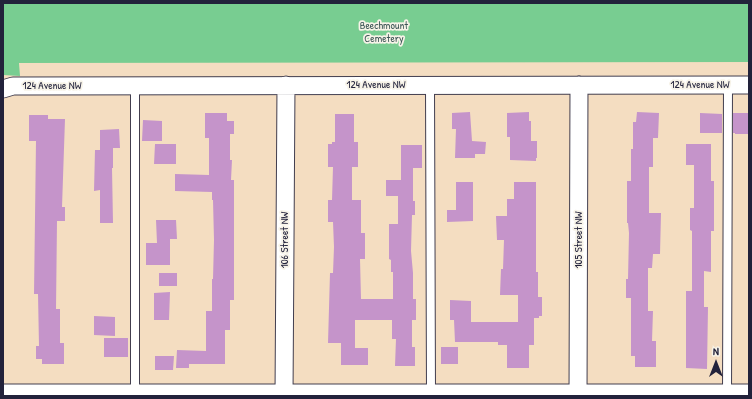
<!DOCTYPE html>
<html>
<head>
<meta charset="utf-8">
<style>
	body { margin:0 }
	#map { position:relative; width:752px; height:399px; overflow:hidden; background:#f4ddc1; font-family:"Patrick Hand",sans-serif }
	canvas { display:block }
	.frame { position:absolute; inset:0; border:4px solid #22223b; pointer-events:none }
	.north { position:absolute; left:696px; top:343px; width:40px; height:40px; -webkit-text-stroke:3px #f7f3e8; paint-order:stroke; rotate:0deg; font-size:11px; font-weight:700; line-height:16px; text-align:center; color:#22223b }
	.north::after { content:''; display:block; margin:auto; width:14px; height:18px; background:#22223b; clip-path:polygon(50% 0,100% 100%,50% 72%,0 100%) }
</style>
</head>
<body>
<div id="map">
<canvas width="752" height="399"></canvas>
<div class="frame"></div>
<div class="north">N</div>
</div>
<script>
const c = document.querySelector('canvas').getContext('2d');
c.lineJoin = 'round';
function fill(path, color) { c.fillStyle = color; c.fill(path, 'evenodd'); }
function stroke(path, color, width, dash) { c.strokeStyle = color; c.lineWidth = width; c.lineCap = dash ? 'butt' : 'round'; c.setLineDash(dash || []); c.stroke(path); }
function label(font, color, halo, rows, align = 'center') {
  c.font = font + ' "Patrick Hand",sans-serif'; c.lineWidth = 3.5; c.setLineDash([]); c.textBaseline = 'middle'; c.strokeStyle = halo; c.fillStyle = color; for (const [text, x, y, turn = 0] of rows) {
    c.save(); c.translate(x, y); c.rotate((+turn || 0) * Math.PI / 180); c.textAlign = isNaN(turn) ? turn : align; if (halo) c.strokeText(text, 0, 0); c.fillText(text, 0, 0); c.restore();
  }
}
fill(new Path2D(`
	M 3,3 L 749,3 L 749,62 L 19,63 L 20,76 L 3,75 Z`), '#78cd91');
fill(new Path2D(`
	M 470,112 L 472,141 L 486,142 L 485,154 L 475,154 L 475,158 L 455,158 L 456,129 L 452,129 L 452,113 Z
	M 529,112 L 529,121 L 531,121 L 531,141 L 537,141 L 537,158 L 536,158 L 536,161 L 510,160 L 510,137 L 507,137 L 507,113 Z
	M 637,112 L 659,113 L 658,138 L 653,138 L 653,167 L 649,167 L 649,213 L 661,213 L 660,254 L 653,254 L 652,268 L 648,268 L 648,311 L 653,311 L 652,341 L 656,341 L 656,367 L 635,367 L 635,356 L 631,356 L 631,298 L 626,298 L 626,279 L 628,279 L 629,233 L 628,223 L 627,223 L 627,181 L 631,181 L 631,149 L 633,149 L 633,122 L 636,122 Z
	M 205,113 L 227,113 L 227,121 L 234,121 L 234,134 L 230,134 L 230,160 L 232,160 L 231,180 L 234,180 L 234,300 L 230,300 L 230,330 L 225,330 L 225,364 L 189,364 L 189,368 L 176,368 L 177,350 L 206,351 L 206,311 L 212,311 L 212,279 L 213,279 L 214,240 L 213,200 L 212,200 L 212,192 L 175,191 L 175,174 L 209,175 L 209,138 L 205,138 Z
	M 700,113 L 722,114 L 722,133 L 700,133 Z
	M 733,113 L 749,113 L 749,134 L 735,134 L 735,133 L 733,133 Z
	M 335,114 L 354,114 L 354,142 L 358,142 L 358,167 L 352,167 L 352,200 L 361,200 L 361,233 L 365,233 L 365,259 L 360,259 L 361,299 L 393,299 L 393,272 L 391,272 L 391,260 L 389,259 L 389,224 L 398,224 L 398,196 L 386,196 L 386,180 L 401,180 L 401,145 L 422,145 L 422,168 L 413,168 L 413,201 L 415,201 L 415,215 L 412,215 L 411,251 L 413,273 L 413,299 L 416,299 L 416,320 L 412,320 L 412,347 L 415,347 L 415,366 L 395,366 L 396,339 L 392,339 L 392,320 L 355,320 L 355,348 L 368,348 L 368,365 L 341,365 L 341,343 L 328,343 L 330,273 L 333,273 L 334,247 L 333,222 L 328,222 L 328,200 L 332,200 L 333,167 L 328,167 L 328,144 L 332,144 L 332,142 L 335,142 Z
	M 29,115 L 48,115 L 48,119 L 65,119 L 62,207 L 65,207 L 65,221 L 57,221 L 56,309 L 60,309 L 60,343 L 64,343 L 64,364 L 42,364 L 42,359 L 36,359 L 36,346 L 39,346 L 38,294 L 34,294 L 36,141 L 29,141 Z
	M 143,120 L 162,121 L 162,141 L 142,141 Z
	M 119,129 L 120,148 L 113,148 L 113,168 L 112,168 L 113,223 L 100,223 L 100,190 L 94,191 L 95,150 L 100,150 L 100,130 Z
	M 155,144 L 176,144 L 176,164 L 154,164 Z
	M 686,144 L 711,144 L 711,181 L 714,181 L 714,231 L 711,231 L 711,272 L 704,271 L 704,307 L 708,307 L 707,369 L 686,368 L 686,291 L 692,291 L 692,231 L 690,230 L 690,208 L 694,208 L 694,165 L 686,165 Z
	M 456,182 L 473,182 L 473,221 L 447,222 L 447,210 L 456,210 Z
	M 514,182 L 536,182 L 536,272 L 538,272 L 538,297 L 542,297 L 542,316 L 539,316 L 539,318 L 534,318 L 534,345 L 529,345 L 529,368 L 507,368 L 507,345 L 498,345 L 498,342 L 455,342 L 454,320 L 450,320 L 450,300 L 471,301 L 471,322 L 518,322 L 518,295 L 500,295 L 501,269 L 503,269 L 504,240 L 497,240 L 496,216 L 507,216 L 507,199 L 514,199 Z
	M 156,220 L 176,220 L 177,239 L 170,239 L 170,265 L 146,265 L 146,243 L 157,243 Z
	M 159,273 L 177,273 L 177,286 L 159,286 Z
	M 170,292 L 169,320 L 154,320 L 154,293 Z
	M 94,316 L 115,317 L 115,336 L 94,335 Z
	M 104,338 L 128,338 L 128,357 L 104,357 Z
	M 441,347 L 458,347 L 458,364 L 441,364 Z
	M 155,356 L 174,356 L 173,370 L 155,370 Z`), '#c594ca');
const lane = new Path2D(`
	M 430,85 L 431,395
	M 135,395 L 135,86
	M 727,395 L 728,85`);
const street = new Path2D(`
	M 3,89 L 13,86 L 749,85
	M 3,393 L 749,393
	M 284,396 L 286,85
	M 578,396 L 579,85`);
stroke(lane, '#423e4f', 10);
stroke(street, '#423e4f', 19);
stroke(lane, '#fff', 8);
stroke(street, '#fff', 17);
label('11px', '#3c5555', '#f7f3e8', [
	["Beechmount",384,26],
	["Cemetery",384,39]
]);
label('11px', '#22223b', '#f7f3e8', [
	["124 Avenue NW",376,85],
	["124 Avenue NW",700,85],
	["124 Avenue NW",52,86],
	["106 Street NW",285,240,-90],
	["105 Street NW",579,240,-90]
]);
</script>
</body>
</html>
